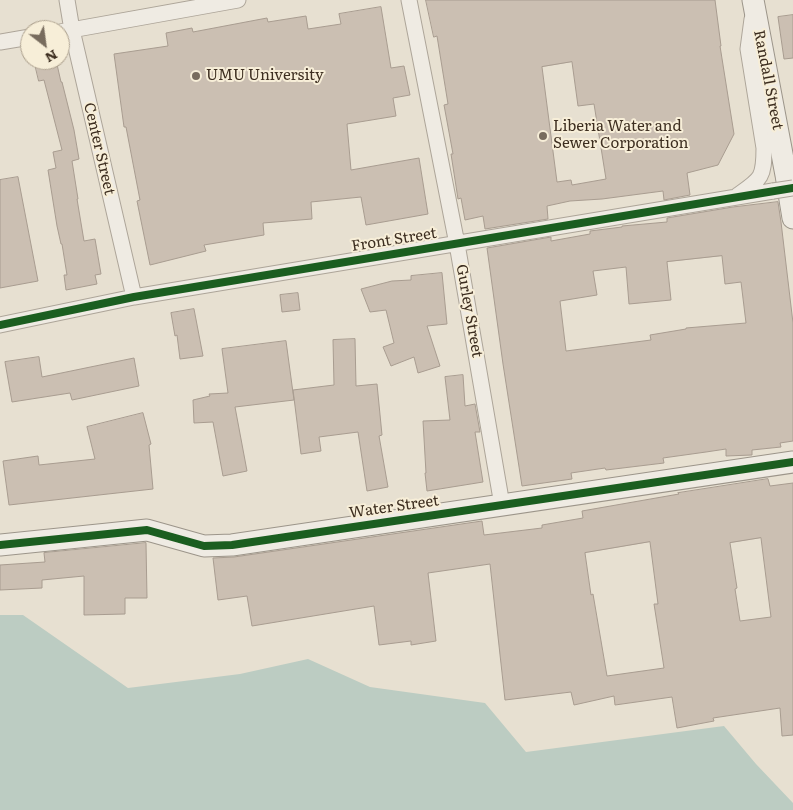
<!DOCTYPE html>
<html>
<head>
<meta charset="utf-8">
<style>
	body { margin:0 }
	#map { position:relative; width:793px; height:810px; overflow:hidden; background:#e7e0d1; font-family:Literata,serif }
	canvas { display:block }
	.north { position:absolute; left:20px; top:20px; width:50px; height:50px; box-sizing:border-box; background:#f7eed8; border:1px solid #ada18e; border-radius:50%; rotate:150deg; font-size:14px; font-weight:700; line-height:20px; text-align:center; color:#3d2e20 }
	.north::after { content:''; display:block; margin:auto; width:18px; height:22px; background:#786c5e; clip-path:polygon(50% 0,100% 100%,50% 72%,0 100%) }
</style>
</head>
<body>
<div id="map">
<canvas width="793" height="810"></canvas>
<div class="north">N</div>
</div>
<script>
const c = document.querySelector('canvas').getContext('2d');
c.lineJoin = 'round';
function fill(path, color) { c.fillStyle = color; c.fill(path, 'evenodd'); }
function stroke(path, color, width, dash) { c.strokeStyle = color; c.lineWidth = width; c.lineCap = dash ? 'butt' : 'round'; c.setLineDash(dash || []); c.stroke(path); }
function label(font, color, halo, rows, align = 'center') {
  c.font = font + ' Literata,serif'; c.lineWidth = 4; c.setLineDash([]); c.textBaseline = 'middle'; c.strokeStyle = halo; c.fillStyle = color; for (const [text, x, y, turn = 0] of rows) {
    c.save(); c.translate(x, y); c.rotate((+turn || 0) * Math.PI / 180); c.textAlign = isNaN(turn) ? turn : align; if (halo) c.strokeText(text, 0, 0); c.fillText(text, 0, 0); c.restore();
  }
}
fill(new Path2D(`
	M 0,615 L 23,615 L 128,688 L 240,674 L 308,659 L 370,687 L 485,703 L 526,752 L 724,726 L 756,764 L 793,803 L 793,810 L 0,810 Z`), '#bcccc2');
const building = new Path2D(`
	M 426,0 L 715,0 L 721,46 L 720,46 L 734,134 L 718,165 L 687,173 L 690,195 L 664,200 L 663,191 L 602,199 L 570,201 L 547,206 L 548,219 L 485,229 L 483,216 L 465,220 L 461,198 L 458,199 L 451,154 L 453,154 L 444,105 L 448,104 L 437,36 L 434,37 ZM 572,62 L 578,106 L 594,104 L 606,179 L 572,185 L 571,180 L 557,182 L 542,67 Z
	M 381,7 L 391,68 L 404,66 L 410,95 L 393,98 L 396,116 L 347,124 L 351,170 L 419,158 L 428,214 L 366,225 L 361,197 L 311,202 L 312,219 L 263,223 L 264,235 L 204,245 L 206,251 L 150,265 L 137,201 L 140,200 L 126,127 L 124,127 L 114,54 L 168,46 L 166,33 L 192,28 L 193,32 L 267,18 L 268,22 L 306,16 L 308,29 L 341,24 L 339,14 Z
	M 793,15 L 793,58 L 784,59 L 778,17 Z
	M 34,60 L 56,60 L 61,82 L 62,82 L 74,130 L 79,159 L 72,161 L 78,199 L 77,199 L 84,241 L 95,239 L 101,274 L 95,275 L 97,284 L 66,290 L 64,275 L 67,275 L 62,244 L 61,244 L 57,226 L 48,170 L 56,168 L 53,152 L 62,150 L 44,80 L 39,81 Z
	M 18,177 L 38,281 L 0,288 L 0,180 Z
	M 778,202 L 781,222 L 793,323 L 793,441 L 780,443 L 781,447 L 752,450 L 752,455 L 726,456 L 726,449 L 706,452 L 663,458 L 664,463 L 606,470 L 605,468 L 571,473 L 572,479 L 522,486 L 503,364 L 487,248 L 551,237 L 551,241 L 590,234 L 590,231 L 622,227 L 622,226 L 667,222 L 667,218 L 733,207 ZM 722,256 L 725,284 L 741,282 L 746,323 L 686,328 L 686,329 L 650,335 L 651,340 L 566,351 L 560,301 L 597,295 L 593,271 L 626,267 L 629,304 L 671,300 L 667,262 Z
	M 442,273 L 447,324 L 427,326 L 440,366 L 418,373 L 414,357 L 391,366 L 383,347 L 394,343 L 386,310 L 370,312 L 361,289 L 392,281 L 411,280 L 411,276 Z
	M 298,293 L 300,310 L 282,312 L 280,295 Z
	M 194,309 L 203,356 L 180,359 L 177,335 L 175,336 L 171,313 Z
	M 355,339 L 356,386 L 377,384 L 382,435 L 379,436 L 388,487 L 367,491 L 358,432 L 319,437 L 321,451 L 301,454 L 293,390 L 334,385 L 333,340 Z
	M 286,341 L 294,400 L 235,407 L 247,471 L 223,476 L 213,422 L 194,423 L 193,400 L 210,396 L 209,394 L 228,393 L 222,349 Z
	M 39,357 L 42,377 L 134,358 L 139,386 L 72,400 L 70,393 L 12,402 L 5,362 Z
	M 463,375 L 465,406 L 475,404 L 480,432 L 475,432 L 483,482 L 427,491 L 425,473 L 426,473 L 423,421 L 450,420 L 445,377 Z
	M 143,413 L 151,444 L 149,445 L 153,489 L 9,505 L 3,461 L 38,456 L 39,465 L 95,459 L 87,427 Z
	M 768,479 L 770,486 L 793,483 L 793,735 L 782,736 L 780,708 L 713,718 L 714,721 L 677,728 L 672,697 L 615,705 L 614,696 L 574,705 L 571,692 L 505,700 L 490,564 L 428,573 L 436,641 L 411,645 L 411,641 L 379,645 L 374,606 L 252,626 L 247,596 L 218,600 L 213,558 L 234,557 L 482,521 L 484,535 L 542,528 L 542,525 L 583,518 L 582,511 L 679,494 L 678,493 ZM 761,538 L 771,617 L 740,621 L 735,589 L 737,588 L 730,543 ZM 650,542 L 658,604 L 654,604 L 664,668 L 607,676 L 593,594 L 591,595 L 585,553 Z
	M 146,543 L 147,598 L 125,598 L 125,614 L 84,615 L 84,576 L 42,580 L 42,588 L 0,590 L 0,565 L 45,562 L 44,553 Z`);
fill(building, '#cbbfb2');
stroke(building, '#a89c90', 1);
const street = new Path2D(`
	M 67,0 L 72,30 L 134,297
	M 409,0 L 457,244 L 502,505
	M 60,32 L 238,0
	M 0,42 L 30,37
	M 738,195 C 761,179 764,178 764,148 L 748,49 L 752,19
	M 0,325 L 134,297 L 773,191`);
const secondary = new Path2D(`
	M 753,0 L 786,175 L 793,218
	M 0,545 L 147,530 L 204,546 L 232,545 L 793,462`);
stroke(street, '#ada599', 17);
stroke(secondary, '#9c958a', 23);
stroke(street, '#efebe3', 15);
stroke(secondary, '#efebe3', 21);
const streetBridge = new Path2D(`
	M 773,191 L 793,188`);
stroke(streetBridge, '#ada599', 17, []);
stroke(streetBridge, '#efebe3', 15);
stroke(new Path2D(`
	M 0,325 L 134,297 L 793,188
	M 0,545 L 147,530 L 204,546 L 232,545 L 793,462`), '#1b5e20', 8);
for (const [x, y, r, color] of [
	[196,76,5,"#786c5e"],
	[543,136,5,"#786c5e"]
]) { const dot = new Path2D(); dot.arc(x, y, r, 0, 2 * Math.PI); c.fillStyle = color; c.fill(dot); stroke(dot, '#f7eed8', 2); }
label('15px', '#3d2e20', '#f7eed8', [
	["UMU University",206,76],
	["Liberia Water and",553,127],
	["Sewer Corporation",553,144]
], 'left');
label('15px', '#3d2e20', '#f7eed8', [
	["Randall Street",768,80,79],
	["Center Street",99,149,77],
	["Front Street",394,240,-9],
	["Gurley Street",469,311,80],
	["Water Street",394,507,-8]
]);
</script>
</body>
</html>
